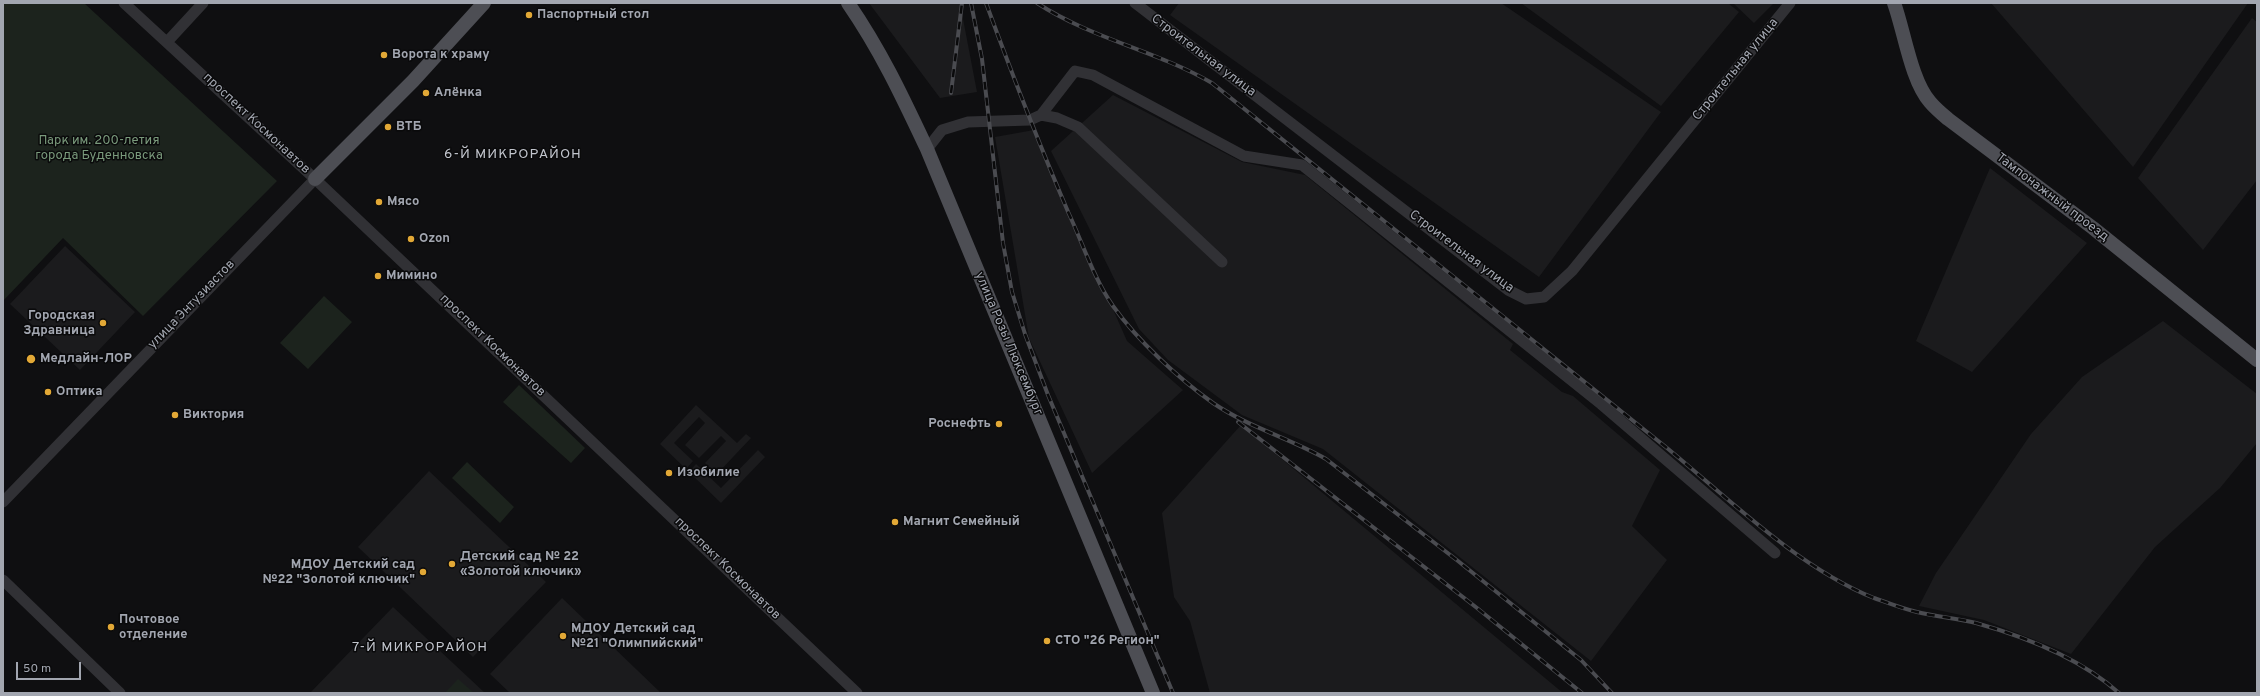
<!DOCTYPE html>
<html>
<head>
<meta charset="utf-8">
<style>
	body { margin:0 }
	#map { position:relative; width:2260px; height:696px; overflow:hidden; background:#0f0f11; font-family:Overpass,sans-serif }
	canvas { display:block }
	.frame { position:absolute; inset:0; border:4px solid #a2a6b0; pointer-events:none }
	.scale { position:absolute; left:16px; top:662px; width:65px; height:18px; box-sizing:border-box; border:2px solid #a2a6b0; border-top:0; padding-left:5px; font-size:12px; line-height:14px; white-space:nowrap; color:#a2a6b0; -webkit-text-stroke:3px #0a0a0b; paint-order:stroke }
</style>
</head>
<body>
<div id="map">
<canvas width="2260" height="696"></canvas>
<div class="frame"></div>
<div class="scale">50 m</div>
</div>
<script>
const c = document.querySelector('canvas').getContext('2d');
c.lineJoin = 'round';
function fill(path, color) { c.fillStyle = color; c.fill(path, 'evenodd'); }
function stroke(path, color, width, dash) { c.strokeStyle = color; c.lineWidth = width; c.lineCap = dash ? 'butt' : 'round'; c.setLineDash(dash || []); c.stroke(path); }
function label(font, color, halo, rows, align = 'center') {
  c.font = font + ' Overpass,sans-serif'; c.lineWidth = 3; c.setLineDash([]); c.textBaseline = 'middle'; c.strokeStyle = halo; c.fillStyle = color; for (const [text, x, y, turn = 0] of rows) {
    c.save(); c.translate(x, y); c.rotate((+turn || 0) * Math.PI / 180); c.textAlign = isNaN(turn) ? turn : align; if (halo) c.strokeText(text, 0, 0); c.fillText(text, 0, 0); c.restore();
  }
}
fill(new Path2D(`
	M 869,3 L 960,3 L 977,92 L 940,98 Z
	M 1179,3 L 1501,3 L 1661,112 L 1539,277 L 1170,15 Z
	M 1521,3 L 1728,3 L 1739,12 L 1661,106 Z
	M 1733,3 L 1774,3 L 1754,23 Z
	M 1991,3 L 2248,3 L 2133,167 Z
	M 2252,18 L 2257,22 L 2257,180 L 2203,250 L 2138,178 Z
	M 1113,95 L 1242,162 L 1305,175 L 1513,344 L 1510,350 L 1562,392 L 1573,396 L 1660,470 L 1632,526 L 1667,560 L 1591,661 L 1323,449 L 1242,415 L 1168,360 L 1139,329 L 1051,151 Z
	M 1034,130 L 1127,341 L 1183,390 L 1092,473 L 1029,338 L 995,137 Z
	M 1990,168 L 2087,243 L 1972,372 L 1916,341 Z
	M 65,246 L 135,312 L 80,370 L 10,304 Z
	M 2163,321 L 2257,394 L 2257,443 L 2220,488 L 2155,547 L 2071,654 L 1984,620 L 1919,606 L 1936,573 L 2031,434 L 2082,377 Z
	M 696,405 L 737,443 L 746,434 L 751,438 L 717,474 L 705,463 L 726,441 L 721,436 L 699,458 L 685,445 L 705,423 L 699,417 L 674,443 L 693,461 L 686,469 L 660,444 Z
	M 1241,425 L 1563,693 L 1210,693 L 1190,621 L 1174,597 L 1162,513 Z
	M 758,450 L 765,457 L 721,503 L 689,472 L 696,464 L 721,488 Z
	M 429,471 L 546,582 L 473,657 L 358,547 Z
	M 562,598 L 661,693 L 510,693 L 490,674 Z
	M 393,607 L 485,693 L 310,693 Z`), '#1b1b1d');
fill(new Path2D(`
	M 3,3 L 84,3 L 277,181 L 143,316 L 63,238 L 3,301 Z
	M 324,296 L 352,322 L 308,369 L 280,343 Z
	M 519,385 L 585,448 L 571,463 L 503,402 Z
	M 467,462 L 514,507 L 500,523 L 452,478 Z
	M 458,679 L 474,693 L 445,693 Z`), '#1c231d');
stroke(new Path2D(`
	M 124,3 L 315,179 L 857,693
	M 1135,3 L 1508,290 L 1526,299 L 1544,297 L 1572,271 L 1790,3
	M 167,42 L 203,3
	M 1041,115 L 1057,118 L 1078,127 L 1222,262
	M 927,149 L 942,130 L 968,122 L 1030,120 L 1041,115 L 1075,71 L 1093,75 L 1244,156 L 1302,165 L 1601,404 L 1775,553
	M 3,502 L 315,179
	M 3,580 L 120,693`), '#313135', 11);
stroke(new Path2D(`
	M 848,3 C 881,51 902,96 927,149 L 1153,693
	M 1894,3 C 1904,30 1911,81 1930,102 C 1935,108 1942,114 1948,119 L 2093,228 L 2257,360
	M 315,179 L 413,81 L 484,3`), '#4d4e54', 14);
const rail = new Path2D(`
	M 971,3 L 982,59 L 1003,243 L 1012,292 L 1025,334 L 1048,395 L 1173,693
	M 986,3 C 1012,74 1039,144 1069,214 C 1083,244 1094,279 1113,306 C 1137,340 1179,379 1213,403 C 1248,427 1289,438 1326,459 L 1458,561 L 1581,660 L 1612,693
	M 1037,3 C 1092,39 1155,50 1212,83 L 1667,448 C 1729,499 1799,568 1874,598 C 1888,603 1903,609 1917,612 C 1937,617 1957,618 1976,623 C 2026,637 2080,658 2119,693
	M 951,93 L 962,3
	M 1238,422 L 1477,608 L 1582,693`);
stroke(rail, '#4a4b50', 4);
stroke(rail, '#0a0a0b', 2.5, [8]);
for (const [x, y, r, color] of [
	[529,15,4,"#e2a836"],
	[384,55,4,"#e2a836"],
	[426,93,4,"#e2a836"],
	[388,127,4,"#e2a836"],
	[379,202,4,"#e2a836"],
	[411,239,4,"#e2a836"],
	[378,276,4,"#e2a836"],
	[103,323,4,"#e2a836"],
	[31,359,5,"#e2a836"],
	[48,392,4,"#e2a836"],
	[175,415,4,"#e2a836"],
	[999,424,4,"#e2a836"],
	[669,473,4,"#e2a836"],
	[895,522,4,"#e2a836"],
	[452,564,4,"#e2a836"],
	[423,572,4,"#e2a836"],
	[111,627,4,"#e2a836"],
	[563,636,4,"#e2a836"],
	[1047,641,4,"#e2a836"]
]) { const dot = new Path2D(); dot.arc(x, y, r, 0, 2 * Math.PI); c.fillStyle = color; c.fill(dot); stroke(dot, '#0a0a0b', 1.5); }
label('bold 13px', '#a2a6b0', '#0a0a0b', [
	["Паспортный стол",537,15],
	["Ворота к храму",392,55],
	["Алёнка",434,93],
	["ВТБ",396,127],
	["Мясо",387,202],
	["Ozon",419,239],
	["Мимино",386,276],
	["Городская",95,316,"right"],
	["Здравница",95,331,"right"],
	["Медлайн-ЛОР",40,359],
	["Оптика",56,392],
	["Виктория",183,415],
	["Роснефть",991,424,"right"],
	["Изобилие",677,473],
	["Магнит Семейный",903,522],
	["Детский сад № 22",460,557],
	["«Золотой ключик»",460,572],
	["МДОУ Детский сад",415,565,"right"],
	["№22 \"Золотой ключик\"",415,580,"right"],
	["Почтовое",119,620],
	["отделение",119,635],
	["МДОУ Детский сад",571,629],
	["№21 \"Олимпийский\"",571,644],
	["СТО \"26 Регион\"",1055,641]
], 'left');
label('13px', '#a2a6b0', '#0a0a0b', [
	["Строительная улица",1203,56,37],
	["Строительная улица",1736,70,-51],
	["проспект Космонавтов",256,124,43],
	["Тампонажный проезд",2052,198,37],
	["Строительная улица",1461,252,37],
	["улица Энтузиастов",192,305,-46],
	["улица Розы Люксембург",1008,344,67],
	["проспект Космонавтов",492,346,44],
	["проспект Космонавтов",727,569,44]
]);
label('13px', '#7a9a7c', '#0a0a0b', [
	["Парк им. 200-летия",99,141],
	["города Буденновска",99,156]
]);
c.letterSpacing = '1px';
label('14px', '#c2c5cd', '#0a0a0b', [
	["6-Й МИКРОРАЙОН",513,155],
	["7-Й МИКРОРАЙОН",420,648]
]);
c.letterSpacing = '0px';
</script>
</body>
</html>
